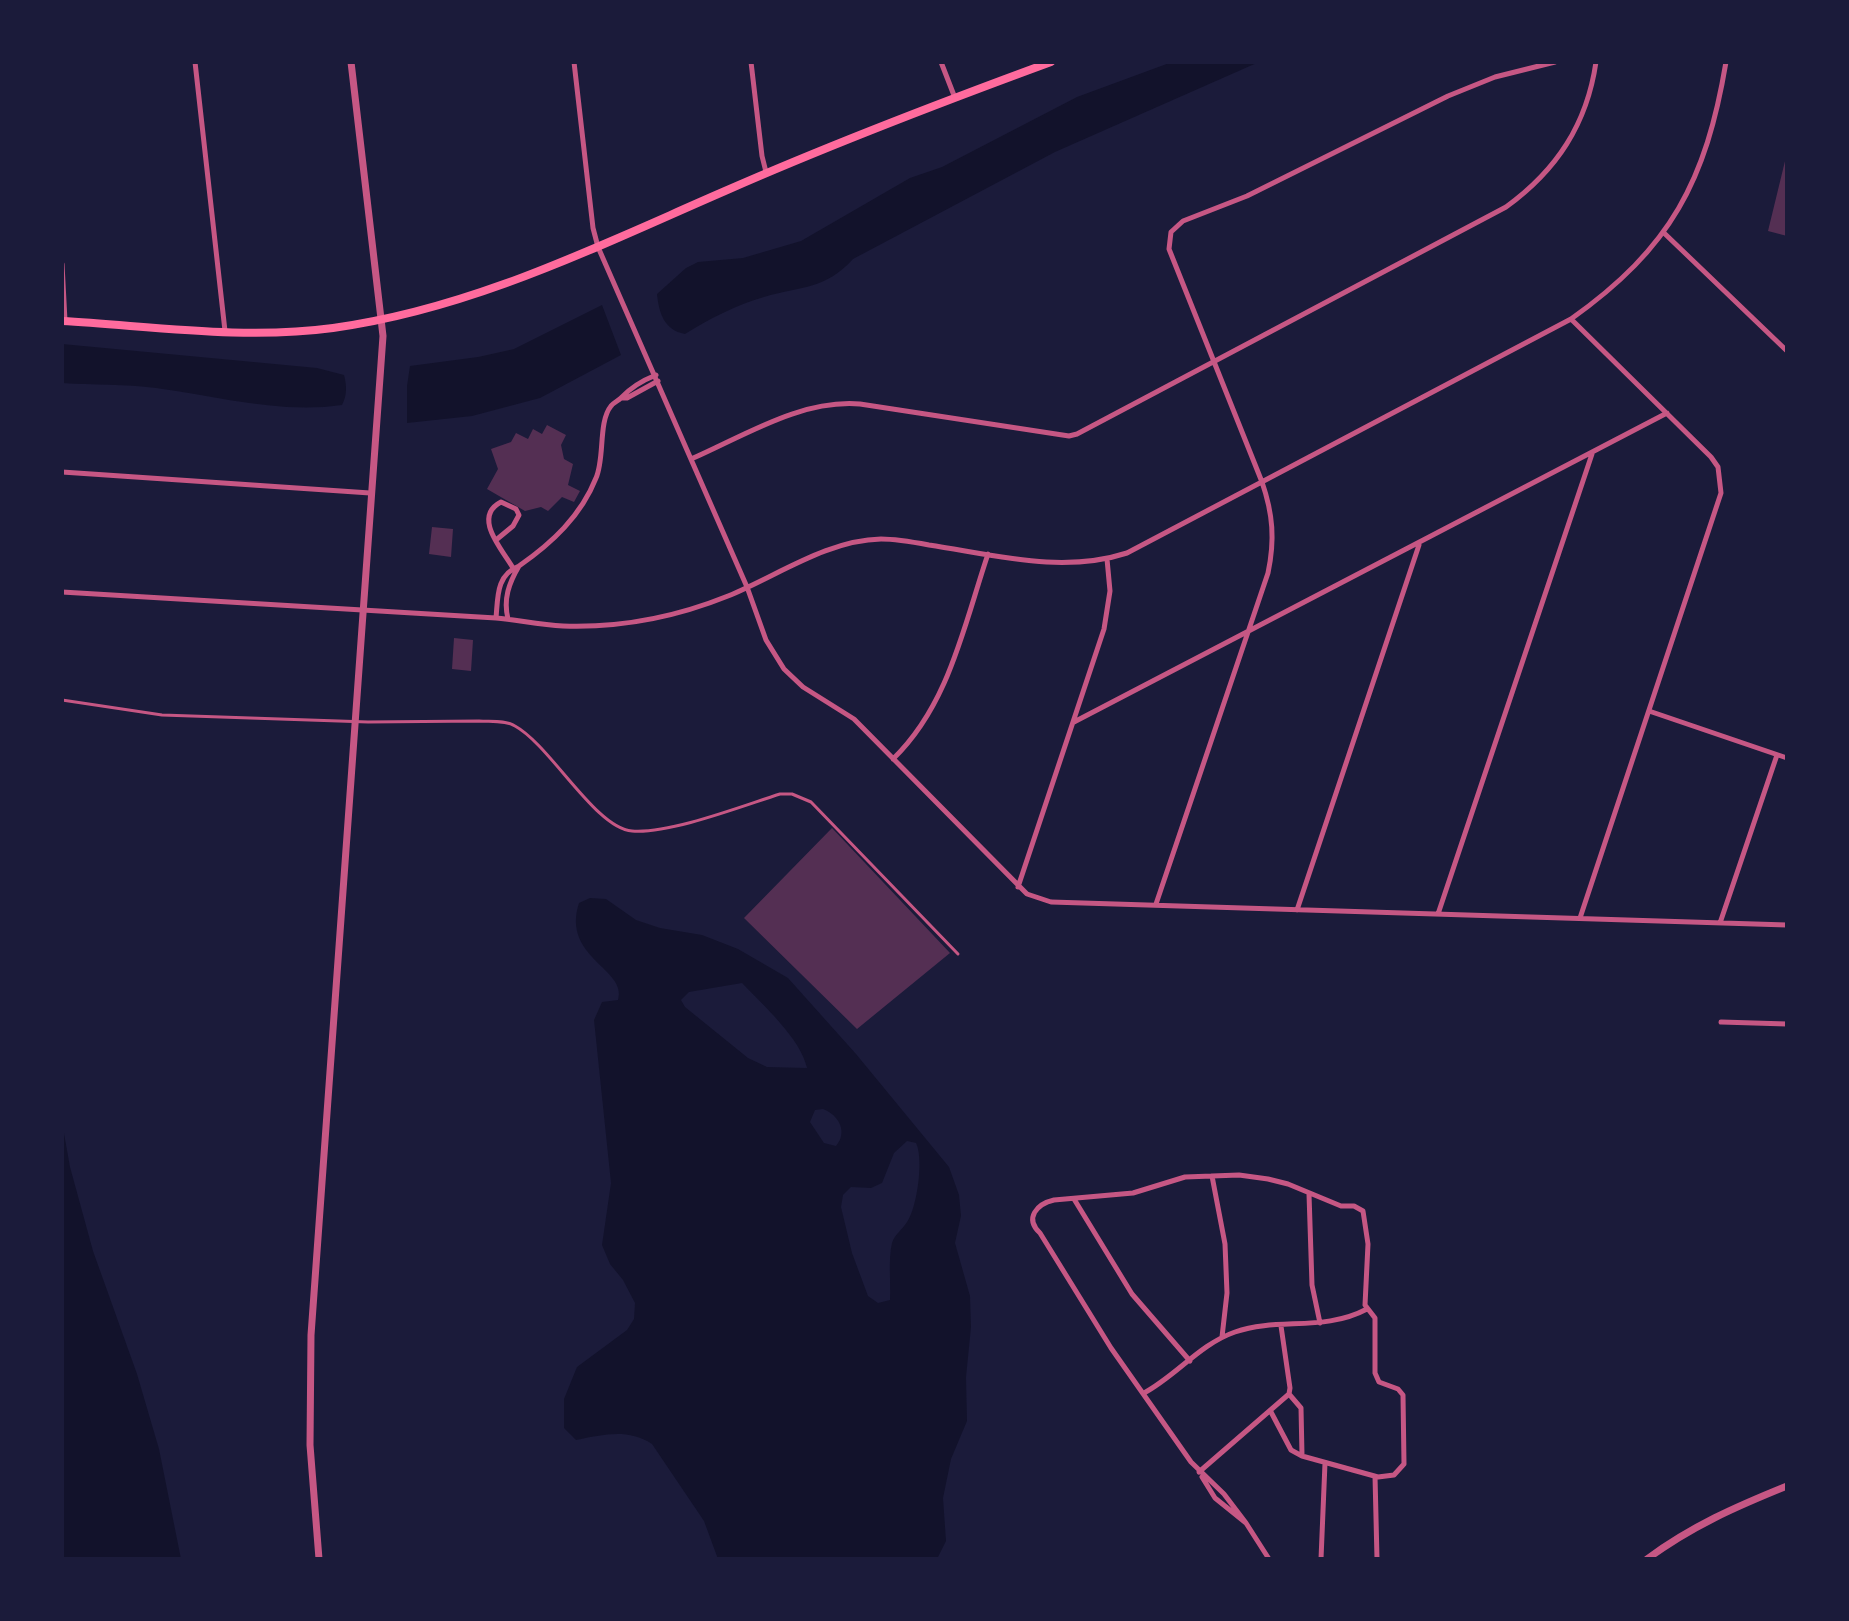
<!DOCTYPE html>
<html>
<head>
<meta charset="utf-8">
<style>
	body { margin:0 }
	#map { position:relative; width:1849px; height:1621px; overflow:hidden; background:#1b1b3a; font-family:Rubik,sans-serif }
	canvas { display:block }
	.frame { position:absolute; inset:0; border:64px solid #1b1b3a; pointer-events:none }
</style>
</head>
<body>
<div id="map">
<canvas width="1849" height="1621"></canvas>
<div class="frame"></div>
</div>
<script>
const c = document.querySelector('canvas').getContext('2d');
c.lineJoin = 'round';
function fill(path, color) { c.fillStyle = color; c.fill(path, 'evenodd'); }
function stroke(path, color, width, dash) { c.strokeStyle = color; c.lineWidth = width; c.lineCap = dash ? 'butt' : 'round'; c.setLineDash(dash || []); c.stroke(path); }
fill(new Path2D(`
	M 1172,62 L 1259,62 L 1055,152 L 853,259 C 825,290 801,286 764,297 C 736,305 709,319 685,334 C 664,330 659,313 657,294 L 686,268 L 698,262 L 743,258 L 801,241 L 910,178 L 942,167 L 1077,97 Z
	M 602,305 L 621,355 L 540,398 L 472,416 L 407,423 L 407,386 L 410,366 L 478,357 L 514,349 Z
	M 62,344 L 317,368 L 344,375 C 347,386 347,396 342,405 C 279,414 217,396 156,388 C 125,384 93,385 62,383 Z
	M 590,898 L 606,899 L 636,920 L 660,928 L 702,935 L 738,949 L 788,978 L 856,1054 L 949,1167 L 959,1195 L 961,1216 L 955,1243 L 970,1296 L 971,1327 L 966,1377 L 967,1421 L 951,1459 L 943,1498 L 946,1541 L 937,1559 L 718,1559 L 704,1521 L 652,1444 C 627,1428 603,1435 576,1440 L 564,1428 L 564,1399 L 577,1367 L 627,1330 L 634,1319 L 635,1303 L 623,1280 L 610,1264 L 602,1245 L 611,1183 L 594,1020 L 602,1002 L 618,1000 C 628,969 561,958 579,903 ZM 742,983 C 763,1005 801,1039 807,1068 L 767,1067 L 748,1058 L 685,1007 L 681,1000 L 689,992 ZM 823,1109 C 839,1115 848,1132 836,1146 L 824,1143 L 810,1122 L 815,1110 ZM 907,1141 L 916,1143 C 924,1159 917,1208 907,1222 C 902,1230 895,1234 892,1243 C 888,1260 891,1282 890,1300 L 878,1303 L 868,1296 L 852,1253 L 841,1207 L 843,1195 L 851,1187 L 871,1188 L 882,1183 L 894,1153 Z
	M 62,1122 L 70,1167 L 93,1251 L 137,1374 L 159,1449 L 181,1559 L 62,1559 Z`), '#12122b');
fill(new Path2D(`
	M 1786,157 L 1787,157 L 1787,236 L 1768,231 Z
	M 547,425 L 566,435 L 561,445 L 564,459 L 573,464 L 568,485 L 580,491 L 574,502 L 562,497 L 548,511 L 541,507 L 525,511 L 487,489 L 498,469 L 491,449 L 511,442 L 516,433 L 528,439 L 533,429 L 542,434 Z
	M 432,527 L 453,529 L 451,557 L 429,554 Z
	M 454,638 L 473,640 L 471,671 L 452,669 Z
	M 832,828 L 950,953 L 857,1029 L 744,918 Z`), '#542f53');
stroke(new Path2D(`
	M 62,700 L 162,715 L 368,722 L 479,721 C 490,722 505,720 515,726 C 550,745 596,829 632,831 C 670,834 742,806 780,794 L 792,794 L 811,802 L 958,954`), '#c65784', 3);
stroke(new Path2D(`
	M 195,62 L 225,331
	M 574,62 L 593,228 L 598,247 L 747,587 L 766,640 L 784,669 L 803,687 L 854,719 L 1027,894 L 1051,902 L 1787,925
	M 751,62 L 762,156 L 766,172
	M 941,62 L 955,98
	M 1663,232 L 1787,351
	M 62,264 L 65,321
	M 1571,319 L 1711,457 L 1718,467 L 1721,493 L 1580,918
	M 621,398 L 627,398 L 658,381
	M 691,459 C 744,436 801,399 860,404 L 1069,436 L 1077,434 L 1506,207 C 1557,170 1587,124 1596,62
	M 62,472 L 370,493
	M 496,540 L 513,526 L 519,515 L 516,509 L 501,502 C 472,517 502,549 513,568
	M 519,566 C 552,543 581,516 596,478 C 605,458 598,422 611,406 C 613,403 618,401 621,398 C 631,387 641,381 656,375
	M 62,592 L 496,618 C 518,620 540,625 563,626 C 620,628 676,617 728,596 C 777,576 827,540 881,539 C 897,539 913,542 929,545 C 995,555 1062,574 1127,553 L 1571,319 C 1671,248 1706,181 1726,62
	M 496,618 C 498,597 496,575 519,566 C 509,583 503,599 508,619
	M 1649,711 L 1787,758
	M 1074,722 L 1667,413
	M 893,759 C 949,705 964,625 988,554
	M 1018,887 L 1104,629 L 1110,591 L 1107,559
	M 1156,904 L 1268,573 C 1275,540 1273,514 1262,482 L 1169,249 L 1171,232 L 1183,221 L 1247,196 L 1448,96 L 1495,77 L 1555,62
	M 1297,910 L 1419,545
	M 1438,914 L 1592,454
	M 1720,923 L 1777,755
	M 1721,1022 L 1787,1024
	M 1212,1176 L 1225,1244 L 1227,1293 L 1222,1337
	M 1309,1194 L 1312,1285 L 1320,1323
	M 1074,1199 L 1132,1294 L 1190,1361
	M 1281,1326 L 1290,1388 L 1289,1394
	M 1144,1393 C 1176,1376 1200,1344 1235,1332 C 1278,1317 1324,1332 1367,1309
	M 1289,1394 L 1301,1408 L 1302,1455
	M 1199,1472 L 1289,1394
	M 1375,1476 L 1377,1559
	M 1202,1477 L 1215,1498 L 1246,1523 L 1269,1559
	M 1246,1523 L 1224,1494 L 1191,1462 L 1111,1348 L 1040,1233 C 1024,1218 1037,1204 1054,1200 L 1133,1193 L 1185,1177 L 1239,1175 L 1268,1179 L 1288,1184 L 1341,1206 L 1354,1206 L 1363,1211 L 1368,1244 L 1365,1305 L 1375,1318 L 1375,1373 L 1379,1382 L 1398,1389 L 1403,1395 L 1404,1464 L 1394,1475 L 1378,1477 L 1302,1456 L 1291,1450 L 1271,1412
	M 1321,1559 L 1325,1463`), '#c65784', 5);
stroke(new Path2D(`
	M 319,1559 L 310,1445 L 311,1335 L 383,336 L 351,62
	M 1647,1559 C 1692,1526 1735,1507 1787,1486`), '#c65784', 7);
stroke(new Path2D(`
	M 62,321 C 151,326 244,340 333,328 C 472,309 598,246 725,191 C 832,144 942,102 1051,62`), '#ff6b9d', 8);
</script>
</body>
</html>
